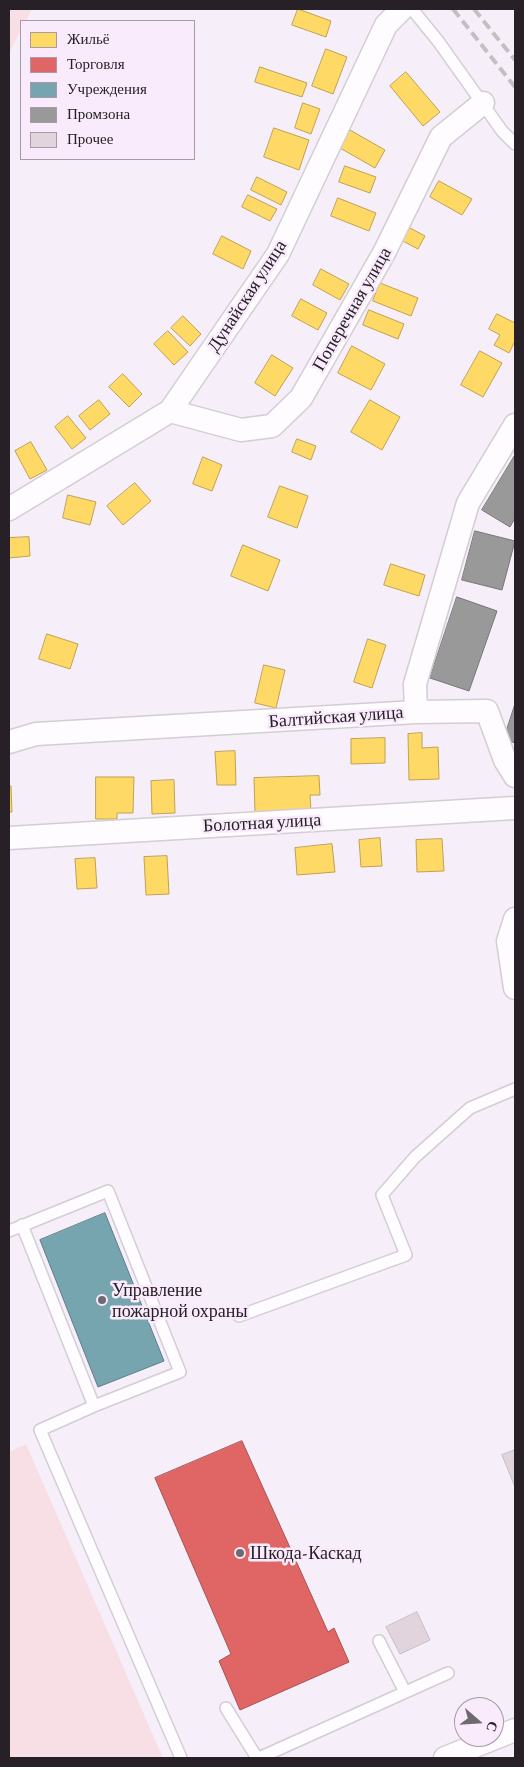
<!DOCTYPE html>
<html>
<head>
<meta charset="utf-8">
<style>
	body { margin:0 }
	#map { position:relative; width:524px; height:1767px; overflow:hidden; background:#f6eef8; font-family:"Crimson Pro",serif }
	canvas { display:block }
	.frame { position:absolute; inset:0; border:10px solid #272127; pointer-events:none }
	.legend { position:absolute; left:20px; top:20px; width:175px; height:140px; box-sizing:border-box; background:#f9ebfb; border:1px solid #a59aa6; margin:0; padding:6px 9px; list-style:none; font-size:15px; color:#272127 }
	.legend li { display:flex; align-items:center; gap:10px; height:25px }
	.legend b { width:25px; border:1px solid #a59aa6 }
	.north { position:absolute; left:454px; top:1697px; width:50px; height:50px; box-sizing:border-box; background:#f9ebfb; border:1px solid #a59aa6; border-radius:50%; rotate:109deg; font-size:14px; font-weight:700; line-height:20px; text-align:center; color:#272127 }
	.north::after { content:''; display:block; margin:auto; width:18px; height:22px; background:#6f6970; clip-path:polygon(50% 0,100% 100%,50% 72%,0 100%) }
</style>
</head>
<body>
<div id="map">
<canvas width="524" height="1767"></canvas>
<div class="frame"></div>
<ul class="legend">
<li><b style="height:14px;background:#ffd966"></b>Жильё</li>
<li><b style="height:14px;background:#e06666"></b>Торговля</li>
<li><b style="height:14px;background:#76a5af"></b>Учреждения</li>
<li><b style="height:14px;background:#999"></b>Промзона</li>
<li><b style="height:14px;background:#e1d4dd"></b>Прочее</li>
</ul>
<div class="north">С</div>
</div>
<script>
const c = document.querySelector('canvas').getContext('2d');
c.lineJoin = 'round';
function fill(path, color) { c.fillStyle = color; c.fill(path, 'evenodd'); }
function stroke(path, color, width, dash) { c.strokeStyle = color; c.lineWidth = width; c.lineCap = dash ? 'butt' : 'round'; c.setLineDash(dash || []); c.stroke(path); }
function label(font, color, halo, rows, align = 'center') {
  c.font = font + ' "Crimson Pro",serif'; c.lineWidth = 5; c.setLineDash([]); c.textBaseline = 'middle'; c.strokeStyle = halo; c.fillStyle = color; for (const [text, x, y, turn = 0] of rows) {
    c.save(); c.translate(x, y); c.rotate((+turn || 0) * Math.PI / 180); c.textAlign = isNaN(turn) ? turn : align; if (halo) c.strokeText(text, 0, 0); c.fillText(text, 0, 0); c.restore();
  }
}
fill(new Path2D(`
	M 9,9 L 32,9 L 26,21 L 21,21 L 21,30 L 9,53 Z
	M 26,1444 L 163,1758 L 9,1758 L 9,1452 Z`), '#f8dfe5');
const homes = new Path2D(`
	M 298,9 L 331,21 L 326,37 L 292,25 Z
	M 326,49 L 347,57 L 333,94 L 312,86 Z
	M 260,67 L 307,83 L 302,97 L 255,82 Z
	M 406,72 L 440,112 L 423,126 L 390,86 Z
	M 303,103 L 320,109 L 311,134 L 295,128 Z
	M 274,128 L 309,140 L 299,170 L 264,157 Z
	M 350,130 L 385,150 L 375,168 L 340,148 Z
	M 345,166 L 376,177 L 370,193 L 339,182 Z
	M 257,177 L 287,192 L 281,205 L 251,190 Z
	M 439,181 L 472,199 L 462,215 L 430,197 Z
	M 248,195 L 277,209 L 270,221 L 242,207 Z
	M 338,198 L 376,213 L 369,231 L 331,216 Z
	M 408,227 L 425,236 L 418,249 L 401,240 Z
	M 222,236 L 251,251 L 243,269 L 213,254 Z
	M 321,269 L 349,284 L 340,300 L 313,285 Z
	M 380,283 L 418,298 L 411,316 L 373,301 Z
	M 301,299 L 327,313 L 318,330 L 292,316 Z
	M 369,310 L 404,324 L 398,339 L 363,325 Z
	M 497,314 L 515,323 L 515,341 L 509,353 L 494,345 L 500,335 L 489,329 Z
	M 183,316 L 201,334 L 190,346 L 171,328 Z
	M 168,331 L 188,352 L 174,365 L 154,344 Z
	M 352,346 L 385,364 L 371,390 L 338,373 Z
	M 480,351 L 502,363 L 483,397 L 461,385 Z
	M 272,355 L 293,368 L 275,396 L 255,383 Z
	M 123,374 L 142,394 L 129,407 L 109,387 Z
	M 99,400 L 110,414 L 90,430 L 79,416 Z
	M 370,400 L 400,417 L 382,450 L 351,432 Z
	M 68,416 L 86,438 L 72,449 L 55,427 Z
	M 297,439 L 316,446 L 311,460 L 292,452 Z
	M 31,442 L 47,470 L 30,479 L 15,451 Z
	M 203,457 L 222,465 L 212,491 L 193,484 Z
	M 135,483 L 151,501 L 123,525 L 107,506 Z
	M 280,486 L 308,496 L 297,528 L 268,517 Z
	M 68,495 L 96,502 L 90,525 L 63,518 Z
	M 29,537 L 30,556 L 9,558 L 9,538 Z
	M 243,545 L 280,560 L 268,591 L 231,576 Z
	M 391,564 L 425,575 L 419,596 L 384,585 Z
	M 47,634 L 78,644 L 70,669 L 39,659 Z
	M 368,639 L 386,645 L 372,688 L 354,682 Z
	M 264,665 L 285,670 L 276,708 L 255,703 Z
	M 422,733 L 422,748 L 438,747 L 439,779 L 409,780 L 408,734 Z
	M 385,738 L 385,763 L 351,764 L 351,739 Z
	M 235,751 L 236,785 L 217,785 L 215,752 Z
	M 319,776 L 320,795 L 310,795 L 311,811 L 255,813 L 254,778 Z
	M 96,777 L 134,777 L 133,813 L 117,813 L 117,819 L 96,819 Z
	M 174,780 L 175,813 L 152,814 L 151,781 Z
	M 9,786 L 11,786 L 12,812 L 9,812 Z
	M 380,838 L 382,866 L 361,867 L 359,840 Z
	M 442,839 L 444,871 L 417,872 L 416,840 Z
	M 332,844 L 335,872 L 297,875 L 295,848 Z
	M 167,856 L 169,894 L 146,895 L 144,857 Z
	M 95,858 L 97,888 L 77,889 L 75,859 Z`);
fill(homes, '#ffd966');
stroke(homes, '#bea253', 1);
const shops = new Path2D(`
	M 242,1441 L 328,1632 L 334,1628 L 349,1662 L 240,1710 L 219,1661 L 231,1654 L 155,1478 Z`);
fill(shops, '#e06666');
stroke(shops, '#a85153', 1);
const public = new Path2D(`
	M 105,1213 L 164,1361 L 98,1387 L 40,1240 Z`);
fill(public, '#76a5af');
stroke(public, '#5e7d86', 1);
const industry = new Path2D(`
	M 515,455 L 515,518 L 510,527 L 482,510 Z
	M 475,531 L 515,541 L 502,590 L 462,580 Z
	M 457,597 L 497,611 L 469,691 L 430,678 Z
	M 515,704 L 515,743 L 504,739 Z`);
fill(industry, '#999');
stroke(industry, '#777577', 1);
const building = new Path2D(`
	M 515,1450 L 515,1487 L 502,1455 Z
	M 417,1612 L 430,1640 L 400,1654 L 386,1627 Z`);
fill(building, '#e1d4dd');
stroke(building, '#c6bec4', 1);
const lane = new Path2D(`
	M 412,9 L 438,41 L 502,131 L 515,144
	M 22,1225 L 94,1406 L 40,1430 L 181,1758
	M 9,1231 L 108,1191 L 180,1372 L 94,1406
	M 239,1316 L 406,1255 L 382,1195 L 415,1157 L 470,1108 L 515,1089
	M 379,1641 L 405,1692
	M 226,1708 L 257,1758
	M 259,1758 L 448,1673`);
const street = new Path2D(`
	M 170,411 L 241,430 L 272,426 L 301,398 L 384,253 L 441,137 L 483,103
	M 9,509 L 170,411 L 278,254 L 386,25 L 402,9
	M 416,712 L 487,711 L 505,760 L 515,776
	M 9,742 L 36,734 L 416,712 L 415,684 L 468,503 L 515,425
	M 9,838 L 515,808
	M 515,919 L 508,941 L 515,988
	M 445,1758 L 515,1730`);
stroke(lane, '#d3cdd4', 14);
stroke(street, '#d3cdd4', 25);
stroke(lane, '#fefcfe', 11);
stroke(street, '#fefcfe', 22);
stroke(new Path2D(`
	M 453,9 L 515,87
	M 474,9 L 515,60`), '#c2c0c2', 4, [10, 5]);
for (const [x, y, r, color] of [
	[102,1300,5,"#6f6970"],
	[240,1553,5,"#6f6970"]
]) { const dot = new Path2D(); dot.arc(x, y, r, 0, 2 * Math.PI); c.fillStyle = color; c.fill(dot); stroke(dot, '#f9ebfb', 2); }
label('18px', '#272127', '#f9ebfb', [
	["Дунайская улица",247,296,-57],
	["Поперечная улица",352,309,-60],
	["Балтийская улица",336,717,-4],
	["Болотная улица",262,823,-3]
]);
label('18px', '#272127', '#f9ebfb', [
	["Управление",112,1290],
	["пожарной охраны",112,1311],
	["Шкода-Каскад",250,1553]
], 'left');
</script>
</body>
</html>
